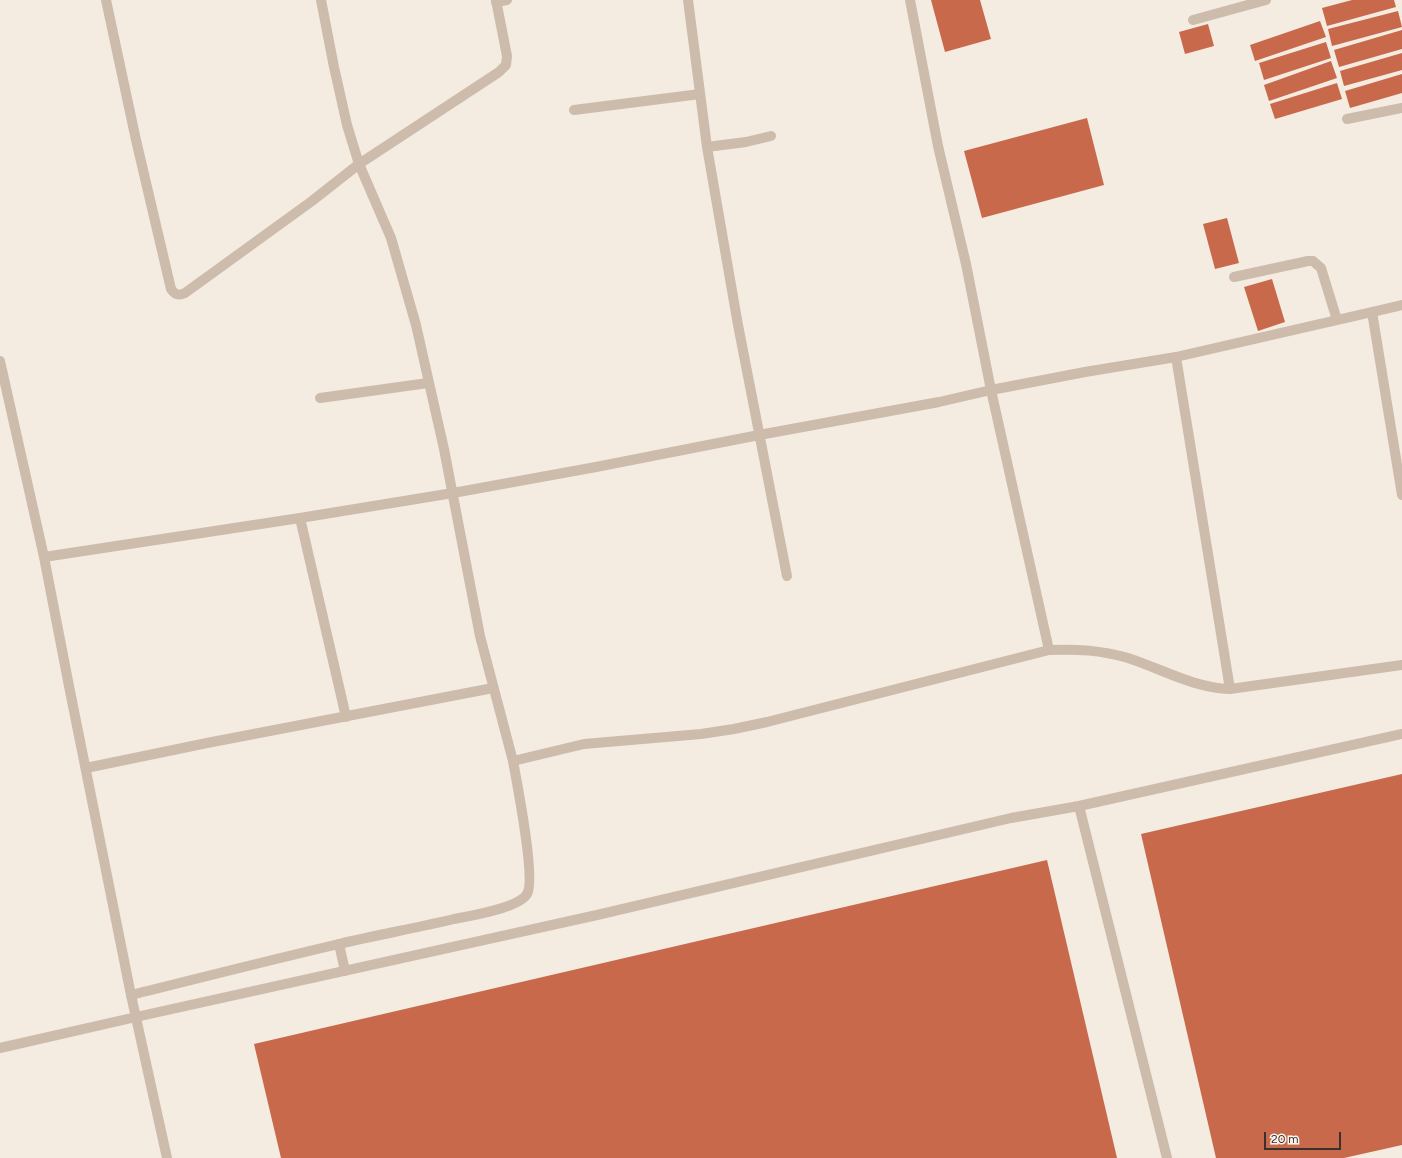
<!DOCTYPE html>
<style>
body{margin:0}
#map{position:relative;width:1402px;height:1158px;overflow:hidden;background:#f4ebe1;font-family:Figtree,sans-serif}
canvas{display:block}
.scale{position:absolute;left:1264px;top:1132px;width:77px;height:18px;box-sizing:border-box;border:2px solid #3b302b;border-top:0;padding-left:5px;font-size:12px;line-height:14px;white-space:nowrap;color:#3b302b;-webkit-text-stroke:3px #fbf5ee;paint-order:stroke}
</style>
<div id="map">
<canvas width="1402" height="1158"></canvas>
<div class="scale">20 m</div>
</div>
<script>
const context = document.querySelector('canvas').getContext('2d');
context.lineJoin = 'round';
function fillPath(path, color) { context.fillStyle = color; context.fill(path, 'evenodd'); }
function strokePath(path, color, width, dash) { context.strokeStyle = color; context.lineWidth = width; context.lineCap = dash ? 'butt' : 'round'; context.setLineDash(dash || []); context.stroke(path); }
fillPath(new Path2D(`
 M931 0H980L991 39 945 52Z
 M1352 0H1394L1396 7 1327 26 1322 8Z
 M1398 11 1402 27 1332 46 1328 29Z
 M1320 21 1326 37 1255 61 1250 45Z
 M1208 24 1214 46 1185 54 1179 32Z
 M1402 30V49L1339 67 1334 50Z
 M1326 42 1331 58 1264 80 1259 63Z
 M1402 53V70L1344 86 1340 71Z
 M1331 61 1337 78 1269 101 1264 85Z
 M1402 74V93L1350 108 1345 91Z
 M1337 83 1342 99 1275 119 1270 104Z
 M1087 118 1104 185 982 218 964 151Z
 M1227 218 1239 263 1215 269 1203 224Z
 M1272 279 1285 322 1258 331 1244 287Z
 M1402 774V1145L1344 1158H1216L1141 834Z
 M1047 860 1117 1158H281L254 1044Z`), '#c8694b');
strokePath(new Path2D(`
 M574 110 700 94
 M1347 119 1402 108
 M1079 806 1167 1158
 M339 944 345 971
 M131 995 167 1158
 M0 1048 136 1017 597 915 1011 818 1079 806 1402 734`), '#cdbbac', 10);
strokePath(new Path2D(`
 M106 0 136 140 171 289C175 295 179 296 185 293L312 201 359 164 499 72 506 65 507 56 496 0
 M321 0 334 67 347 125 359 164 391 238 416 325 444 449 480 636 513 761
 M688 0 707 147 738 325 787 576
 M910 0 938 146 966 264 991 390 1049 650
 M496 2 507 0
 M1193 20 1266 0
 M707 147 746 142 771 136
 M1234 277 1308 261H1313L1321 268 1337 320
 M1372 312 1402 495
 M1176 357 1230 689
 M0 361 44 557 69 686 131 995C200 978 270 960 339 944 377 935 416 928 454 919 470 916 519 908 527 894 536 880 517 783 513 761L584 744 701 734 734 729 767 722 1049 650C1078 649 1100 650 1128 658 1162 669 1194 688 1230 689L1402 665
 M320 398 428 383
 M300 518 346 717
 M44 557 300 518 453 493 596 467 759 435 939 402 991 390 1085 372 1176 357 1402 305
 M86 768 207 743 493 688`), '#cdbbac', 10);
</script>
